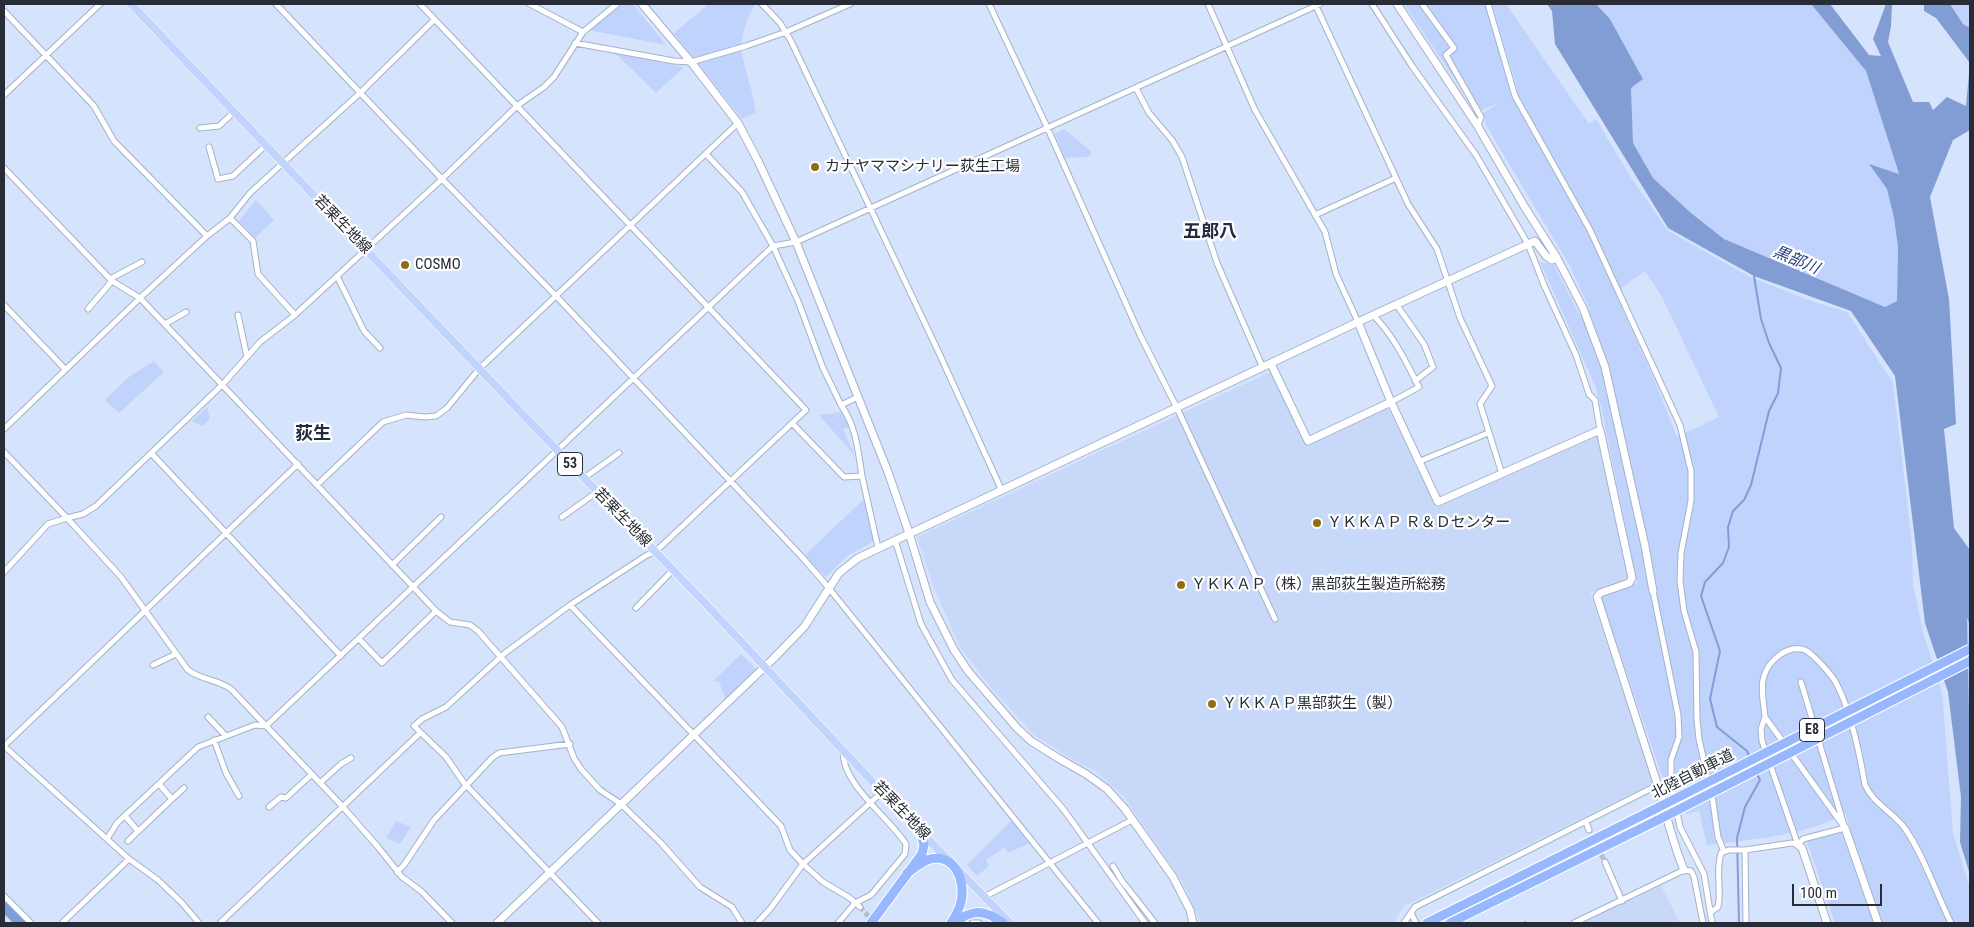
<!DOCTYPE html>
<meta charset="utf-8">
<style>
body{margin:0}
#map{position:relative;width:1974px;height:927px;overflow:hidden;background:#d6e3fd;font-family:"Roboto Condensed",sans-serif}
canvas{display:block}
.frame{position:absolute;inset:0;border:5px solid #272c36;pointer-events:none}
.scale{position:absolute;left:1792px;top:884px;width:90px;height:22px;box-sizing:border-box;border:2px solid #272c36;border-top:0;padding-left:6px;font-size:15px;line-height:18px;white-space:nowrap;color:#272c36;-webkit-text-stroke:4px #fff;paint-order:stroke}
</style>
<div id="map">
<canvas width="1974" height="927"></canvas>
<div class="frame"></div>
<div class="scale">100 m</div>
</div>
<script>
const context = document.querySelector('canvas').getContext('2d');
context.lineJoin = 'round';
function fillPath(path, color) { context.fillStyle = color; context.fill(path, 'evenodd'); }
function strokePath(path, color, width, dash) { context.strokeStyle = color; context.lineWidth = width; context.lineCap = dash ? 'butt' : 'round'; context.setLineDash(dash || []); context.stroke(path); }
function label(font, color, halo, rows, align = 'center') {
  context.font = font + ' "Roboto Condensed","Noto Sans JP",sans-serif'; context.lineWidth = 4.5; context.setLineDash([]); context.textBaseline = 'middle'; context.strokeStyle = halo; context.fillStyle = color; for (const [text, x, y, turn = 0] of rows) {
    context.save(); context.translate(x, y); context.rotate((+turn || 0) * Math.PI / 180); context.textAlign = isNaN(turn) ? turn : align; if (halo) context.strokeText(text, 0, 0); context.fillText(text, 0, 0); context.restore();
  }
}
fillPath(new Path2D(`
 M1270 372 1307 446 1388 408 1436 508 1598 436 1628 576 1623 582 1590 593 1653 783 1404 906 1393 923H1201L1183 883 1123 796 1097 772 1070 758 1034 735 992 689 960 647 934 588 917 537Z
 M1661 886 1680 923H1581Z`), '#c8d8f8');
fillPath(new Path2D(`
 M623 4H633L666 45 589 30Z
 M709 4H755C728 53 750 65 756 113L742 119 674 33Z
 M1404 4H1486L1512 94 1518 91 1492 4H1506L1589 124 1596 119 1630 176 1668 231 1750 277 1814 302 1847 312 1893 383 1912 544 1913 585 1923 632 1942 692 1953 833 1970 889V923H1835L1807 842 1850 829 1846 814C1802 836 1755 839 1707 845L1699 811 1686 814 1674 779 1662 777 1601 597 1637 583 1602 411 1596 388 1540 262 1554 265 1579 314 1590 310 1570 266 1486 125 1483 113 1500 102 1477 112ZM1645 271 1661 295 1719 417 1677 437 1654 379 1615 293Z
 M1596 4H1811L1866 71 1899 175 1870 165 1887 189 1894 218 1898 247 1897 301 1885 307 1724 239 1691 213 1653 178 1633 143 1631 88 1643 79 1610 19Z
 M1950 4H1970V28L1963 24Z
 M615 53 684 67 656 93Z
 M1064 129 1092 152 1088 157 1065 158 1055 134Z
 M256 200 274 220 255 238 239 221Z
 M154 361 164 372 119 413 105 400 129 377Z
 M207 407 210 419 202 426 192 421Z
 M841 412 850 427 843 429 855 456 819 415Z
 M864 499 874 541 847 556 826 577 804 556Z
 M1967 615 1970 626V757V755Z
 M741 654 757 670 726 700 719 682 713 681Z
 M1012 820 1030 843 1008 853 1005 847 986 860 989 866 977 876 967 865Z
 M396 821 411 827 400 844 386 838Z`), '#bfd3fd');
fillPath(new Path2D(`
 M1547 4H1596L1610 19 1643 79 1631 88 1633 143 1653 178 1691 213 1724 239 1885 307 1897 301 1898 247 1894 218 1887 189 1869 164 1899 174 1866 71 1811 4H1830L1869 55 1881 56 1873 39 1886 4H1892L1891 26 1888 42 1913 102H1929L1933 110 1947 97 1966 106 1970 63 1936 18 1924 11V4H1950L1963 24 1970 28V130L1953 140 1930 197 1949 299 1956 424 1944 429 1954 528 1970 550V626L1967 617 1970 757V875L1960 842 1961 797 1948 692 1925 623 1895 376 1851 311 1754 276 1668 228 1555 44 1552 11Z`), '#829cd4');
strokePath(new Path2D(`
 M1750 758 1747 751 1717 727 1710 699 1720 651 1701 596 1705 582 1723 563 1729 547 1728 527 1733 511 1744 500 1751 485 1769 411 1778 393 1781 368 1769 343 1761 319 1754 276
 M1525 922 1526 923
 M1739 923 1737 838 1745 807 1760 780 1757 774`), '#829cd4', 2);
strokePath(new Path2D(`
 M4 906 21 923`), '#829cd4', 11);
strokePath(new Path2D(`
 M1598 848 1605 862
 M860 907 873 921`), '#b3bed5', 5, [5, 2.5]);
const street = new Path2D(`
 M276 4 442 179 518 105 544 87 554 77 583 32 617 4
 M420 4 806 410 655 552 647 555 570 605 505 653 446 707 422 719 414 726 446 757 464 783 598 923
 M530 4 583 32
 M762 4 780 23 791 41 939 353 1002 491
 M989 4 1047 127 1140 335 1177 408 1275 619
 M1208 4 1255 110 1325 232 1336 274 1358 322
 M1372 4 1412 66 1476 155 1528 244 1544 285 1576 355 1589 394 1595 400 1600 430
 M1422 4 1454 48 1446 55 1481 117 1478 126
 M1488 4 1515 96 1590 230 1680 425 1691 471V501L1681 553 1680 581 1684 611 1696 652 1697 720 1699 739 1713 802 1718 837 1724 852
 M4 11 94 106 114 141 207 236
 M575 43 674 61 691 62 746 46 786 32 850 4
 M1136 88 1149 113 1172 140 1182 157 1217 263 1263 368
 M4 95 100 4
 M200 128 219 126 234 112
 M209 147 218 179 233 176 266 145
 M706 154 742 192 773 246 798 301 823 368 841 405 858 397
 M4 168 112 281 140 298 207 236 230 218 250 193 360 93 434 20
 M1396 178 1408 204 1437 249 1460 318 1492 386 1480 404 1502 474
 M1315 215 1396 178 1316 6
 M230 218 253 241 258 274 295 315
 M337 276 364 331 380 348
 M110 279 142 262
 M1396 304 1424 344 1433 367 1415 381
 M4 305 65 369
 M88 309 112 281
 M238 315 247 357
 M1373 315C1394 336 1406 362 1419 387L1391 402
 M165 324 186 312
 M792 423 844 477 862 476C858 450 856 426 841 405
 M4 429 140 298 436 611 450 622 470 625 478 631 562 727 574 758 581 769 600 790 621 804 661 843 700 887 732 907 742 923
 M4 452 67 518 83 514 96 506 223 384 260 342 295 315 442 179 557 297 802 557 828 587 1098 923
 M152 454 341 656
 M1418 462 1488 433
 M862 476 878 548
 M584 478 619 453
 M317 485 383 422 406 415 425 417 436 416 447 408 479 369 738 123
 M562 517 597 492
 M895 540 921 624 952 680 1064 810 1145 923
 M392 565 441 517
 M4 572 48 524 67 518 121 577 188 670C201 680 217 679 231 689L343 807 378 847 402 877 421 891 452 923
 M1653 591 1678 715 1679 737 1671 760V782L1680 827 1704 874 1712 923
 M570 605 781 826 790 850 803 864 823 882 850 898 860 907
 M636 608 673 570
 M359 639 382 663 436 611
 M153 665 176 654
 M1801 682 1844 825
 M208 717 225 735
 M1765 717C1764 704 1760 688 1764 676 1769 660 1788 644 1805 650 1812 653 1833 676 1836 683 1850 708 1860 756 1865 785 1875 806 1894 812 1906 830 1925 858 1936 893 1951 923
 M266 726 773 246 796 242 1320 4
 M214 740 226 773 239 796
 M4 746 298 464
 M4 746 129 859 158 880 182 903 199 923
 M320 783 341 764 351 758
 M172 799 184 788
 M269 807 281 797 286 798 312 774
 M125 816 138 831
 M1586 822 1589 830
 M107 839 117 823 198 747 255 725 266 726
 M128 841 172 799 159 784
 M1798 845 1762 741 1761 729 1765 717 1845 828
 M1745 850 1746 923
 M1605 862 1622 901
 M1113 866 1122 881 1155 923
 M397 872 404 865 434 820 492 758 499 753 570 744
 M4 896 31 923
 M984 897 1132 820
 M1711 912 1718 907C1722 888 1715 874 1721 853L1729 850H1745L1792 843 1798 845 1803 839 1845 828
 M1411 913 1416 923
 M62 923 129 859
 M220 923 420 733
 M757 923 770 909 803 864 882 792
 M838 923 855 903 871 895 881 883 905 854 906 844C889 817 842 785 843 751
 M972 923H979
 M1404 923 1415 907 1658 785 1671 782
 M1574 923 1684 870 1691 871 1694 877 1703 923`);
const secondary = new Path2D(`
 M642 4 691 62 738 123 758 161 796 242 888 472 909 533 930 602 954 650 968 671 1017 728 1031 741 1058 758 1086 774 1107 789 1125 809 1173 877 1190 910 1193 923
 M1397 4 1477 125 1524 206 1557 258 1583 308 1605 367 1645 546 1653 591
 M1358 322 1391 402 1438 502 1600 430 1632 578 1629 583 1600 593 1597 597C1617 659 1637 721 1657 783 1666 812 1672 842 1684 870
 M1271 364 1308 441 1391 402
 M1845 828 1878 923
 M1798 845 1802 848 1827 923
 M497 923 774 658 804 627 839 573 858 558 1358 322 1535 241 1546 256 1552 260 1557 258`);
const primary = new Path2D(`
 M131 4 557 450 704 602 882 792 1010 923`);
const highway = new Path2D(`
 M907 873C914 869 920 863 927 860 954 851 966 880 961 902 959 910 955 917 951 923
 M871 923 922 854 924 845 920 831
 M955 923C973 908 985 910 1003 923
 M1427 923 1653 810
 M1450 923 1658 820`);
strokePath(street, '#a5b1ca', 7);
strokePath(secondary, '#a5b1ca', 9);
strokePath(primary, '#fff', 9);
strokePath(highway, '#fff', 11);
strokePath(street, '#fff', 5);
strokePath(secondary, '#fff', 7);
strokePath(primary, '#c1d4fe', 8);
strokePath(highway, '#97b7fe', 9);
const highwayBridge = new Path2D(`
 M1653 810 1970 649
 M1658 820 1970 661`);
strokePath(highwayBridge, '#fff', 11, []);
strokePath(highwayBridge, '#97b7fe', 9);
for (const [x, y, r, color] of [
 [815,167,5,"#906d12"],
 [405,265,5,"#906d12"],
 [1317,523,5,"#906d12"],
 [1181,585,5,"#906d12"],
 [1212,704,5,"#906d12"]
]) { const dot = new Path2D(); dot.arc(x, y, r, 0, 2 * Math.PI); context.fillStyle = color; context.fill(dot); strokePath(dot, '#fff', 2); }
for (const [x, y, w] of [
 [570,464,25],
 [1812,730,25]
]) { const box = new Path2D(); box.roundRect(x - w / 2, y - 11.5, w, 23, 4); context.fillStyle = '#fff'; context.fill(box); strokePath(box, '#272c36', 1); }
label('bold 14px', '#272c36', null, [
 ["53",570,464],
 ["E8",1812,730]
]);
label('15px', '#272c36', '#fff', [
 ["カナヤママシナリー荻生工場",825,167],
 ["COSMO",415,265],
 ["ＹＫＫＡＰ Ｒ＆Ｄセンター",1327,523],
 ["ＹＫＫＡＰ（株）黒部荻生製造所総務",1191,585],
 ["ＹＫＫＡＰ黒部荻生（製）",1222,704]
], 'left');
label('15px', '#272c36', '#fff', [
 ["若栗生地線",342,225,46],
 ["若栗生地線",622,518,46],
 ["北陸自動車道",1693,775,-27],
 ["若栗生地線",901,811,46]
]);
label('italic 16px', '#253f82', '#fff', [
 ["黒部川",1796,261,23]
]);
label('bold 18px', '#222b3f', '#fff', [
 ["五郎八",1210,232],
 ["荻生",313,434]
]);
</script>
